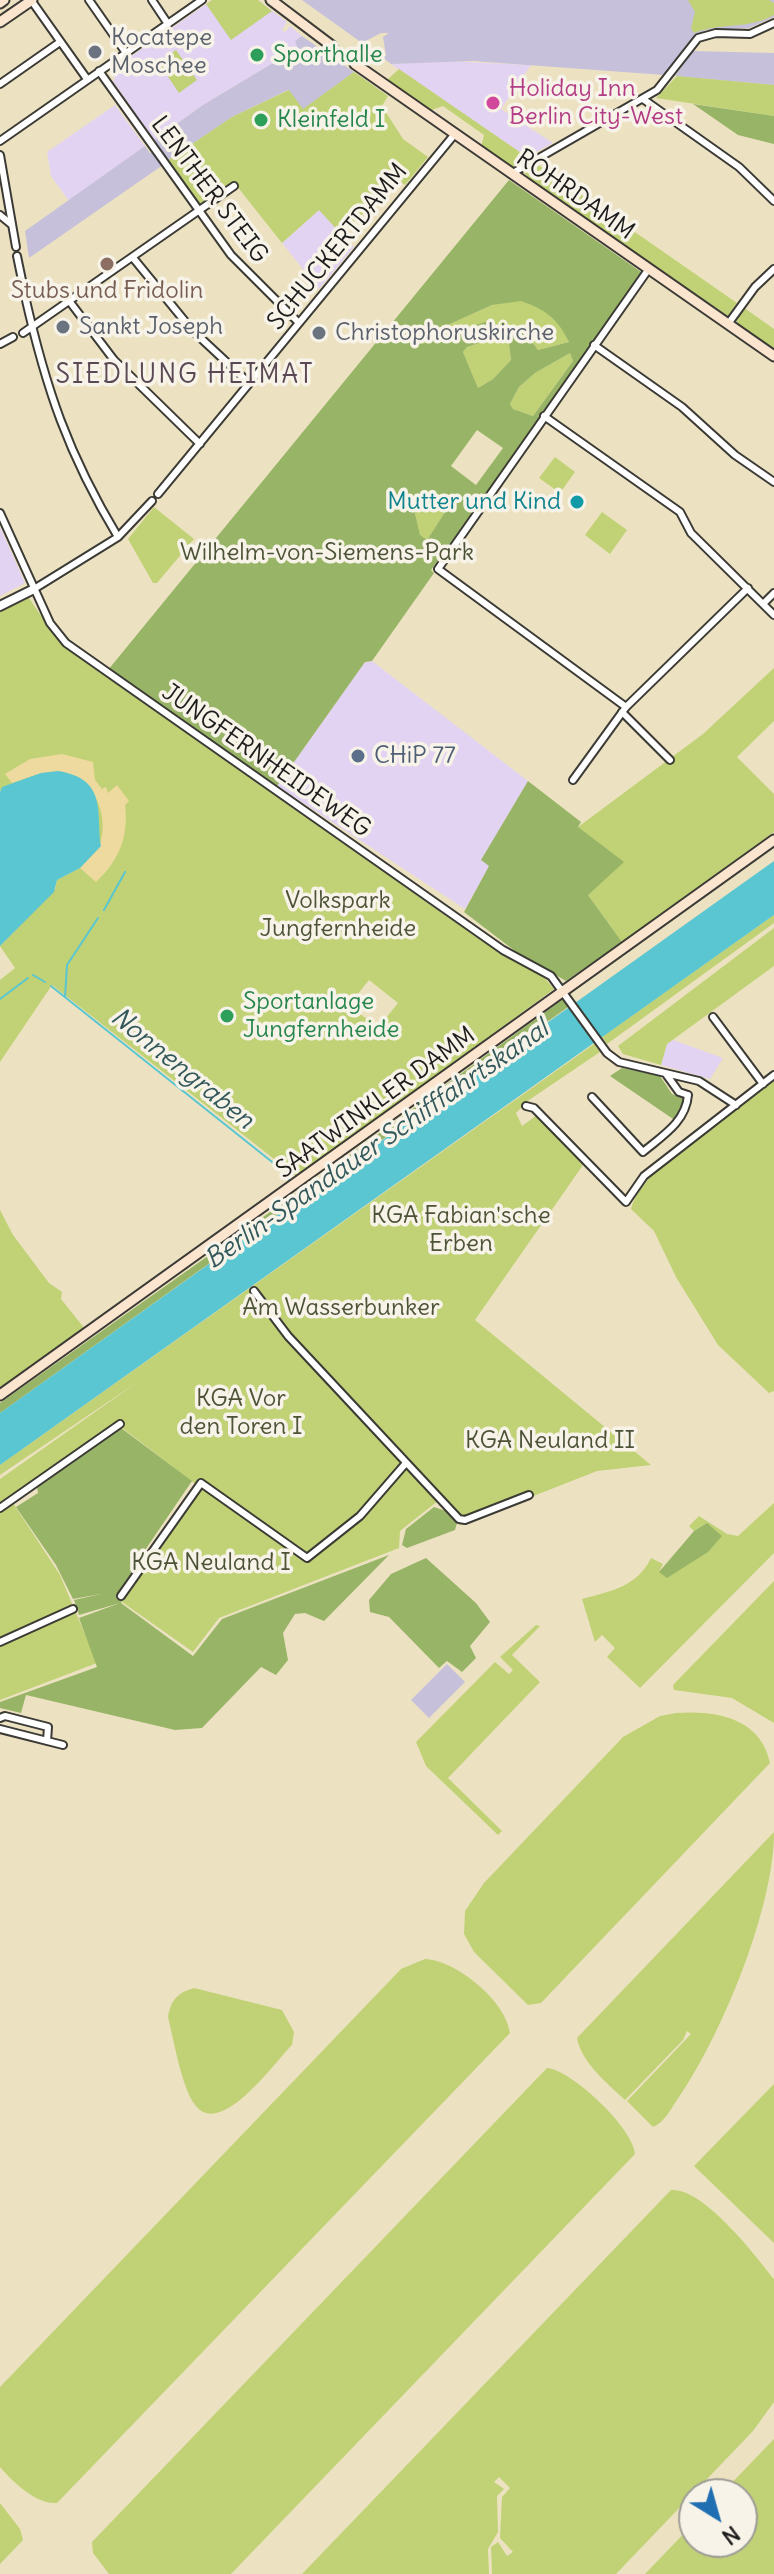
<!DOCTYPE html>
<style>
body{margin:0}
#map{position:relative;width:774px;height:2574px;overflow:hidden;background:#ece2c2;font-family:Delius,sans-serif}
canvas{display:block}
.north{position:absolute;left:678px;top:2478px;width:80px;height:80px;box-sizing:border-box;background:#f7f3e8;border:2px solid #9f9d96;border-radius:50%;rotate:143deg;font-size:22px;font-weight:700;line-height:32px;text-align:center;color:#1c1c1c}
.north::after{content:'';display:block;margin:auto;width:28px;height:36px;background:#1f6fb2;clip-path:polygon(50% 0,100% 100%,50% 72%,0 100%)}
</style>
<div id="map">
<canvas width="774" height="2574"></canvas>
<div class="north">N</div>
</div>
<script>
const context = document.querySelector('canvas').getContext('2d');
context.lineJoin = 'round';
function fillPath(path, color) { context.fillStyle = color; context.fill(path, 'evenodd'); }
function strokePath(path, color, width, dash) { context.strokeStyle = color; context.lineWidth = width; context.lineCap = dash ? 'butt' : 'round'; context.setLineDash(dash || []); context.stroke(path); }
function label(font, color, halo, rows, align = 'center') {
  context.font = font + ' Delius,sans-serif'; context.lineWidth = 7; context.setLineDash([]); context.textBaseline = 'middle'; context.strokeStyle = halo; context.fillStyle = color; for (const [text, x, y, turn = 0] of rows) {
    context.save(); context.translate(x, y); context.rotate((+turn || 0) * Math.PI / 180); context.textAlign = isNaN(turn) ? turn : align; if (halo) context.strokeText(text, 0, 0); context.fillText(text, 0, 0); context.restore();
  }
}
fillPath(new Path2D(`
 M212 0H258L287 22 282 30 285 32 290 26 302 36 296 41 298 48 203 105 154 140 113 81 115 79 110 71Z
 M449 61 531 65 501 109 553 143 527 157 391 64Z
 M115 105 145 146 69 201 51 176 47 152Z
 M320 209 354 247 319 289 282 243Z
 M0 527 25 583 0 596Z
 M372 661 528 781 481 860 490 865 465 909 277 786 365 662Z
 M673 1040 723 1058 710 1079 661 1065 667 1044Z`), '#e3d3f2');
fillPath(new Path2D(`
 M302 0H774V17L749 28 706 30 695 35 664 75 473 61 391 64 382 57 386 56 383 37 389 33H381L362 43Z
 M302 36 354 72 303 110 288 90 232 117 29 258 25 231 145 146 150 153 159 148 154 140 203 105 298 48 295 41Z
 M693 51 774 53V85L675 76Z
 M447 1664 465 1682 429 1718 411 1700Z`), '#c6c0da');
fillPath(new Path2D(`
 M212 0H258L272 11 231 40 206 4Z
 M688 0H769L774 3V15C748 30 721 22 694 33L691 28 695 12Z
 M176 50 197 80 179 93 158 62Z
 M399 69 527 157 511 168 481 147 484 135 443 106 429 111 386 81Z
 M354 72 388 96 382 106 403 139 428 157 405 185 399 181 341 234 319 210 282 243 236 185 199 213 164 163 232 117 289 90 303 109Z
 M677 76 774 85V116L656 98Z
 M537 164 737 303 728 316 545 192 523 172Z
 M521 300C546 310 558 318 569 342L538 350 526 333 444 335 422 344 419 338 492 305Z
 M743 307 774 329V350L736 324Z
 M501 336 509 344 511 360 493 379 478 388 463 352 467 347Z
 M570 353 573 361 533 416 513 409 510 404 519 387 535 373Z
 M555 457 575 472 560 493 539 478Z
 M428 500 445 512 427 540 420 536 414 509Z
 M154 507 194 539 157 583H153L128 539Z
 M602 512 627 530 610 554 585 535Z
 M29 598 54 635 78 657 486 944 541 974 554 989 297 1177 52 985 0 1062V980L15 968 0 946 55 889 57 880 80 868 3 787 0 792V612ZM369 980 398 1003 378 1028 349 1005Z
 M774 668V721L737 757 774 794V832L622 942 588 895 578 827 703 734Z
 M774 915V923L607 1044 602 1037Z
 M774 928V966L667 1044 661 1065 623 1054 618 1046Z
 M594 1044 600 1052 529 1100 516 1113 522 1126 537 1115 583 1165 475 1320 651 1465 597 1471 460 1525 439 1500 400 1531 399 1548 219 1618 193 1652 122 1602 198 1486 121 1427 13 1503 60 1575 97 1663 0 1700V1479L139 1381 0 1475V1465Z
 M774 1080V1391L769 1393 718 1345 676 1277 654 1231 631 1209C642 1166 736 1107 774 1080Z
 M0 1210 13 1235 49 1283 62 1292 61 1299 85 1329 0 1388Z
 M774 1503V1553L640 1688 607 1657 615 1648 602 1635 595 1642 582 1599C611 1591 637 1587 651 1558L663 1564 659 1572 707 1523 694 1531 689 1526 699 1516 727 1534 738 1536Z
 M774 1581V1723L732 1698 674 1690 673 1685Z
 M536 1625 540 1626 512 1655 540 1682 448 1778 502 1831 498 1835 426 1766 416 1742 495 1662 509 1674 513 1670 500 1657Z
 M676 1713C716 1710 761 1718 770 1763L541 2003 528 2005 474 1952 464 1934 465 1911 484 1883 623 1737 660 1716Z
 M774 1832C774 1909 721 2037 677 2100 670 2110 664 2123 653 2127L627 2101 691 2034 687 2031 683 2040 625 2100C608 2084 581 2062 577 2038Z
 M425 1959C456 1960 506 2001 510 2033L57 2503C37 2505 13 2482 0 2467V2387L401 1969Z
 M194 1988 282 2010 294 2032 292 2045C273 2064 218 2143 193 2102 181 2083 174 2041 168 2017 171 2000 177 1993 194 1988Z
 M547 2068C572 2070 634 2129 635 2154L231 2574H109L93 2553 92 2542Z
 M774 2084V2243L694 2166Z
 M671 2190C703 2187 755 2255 774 2279V2402L753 2431 616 2574H492L491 2547 498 2542 507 2556 513 2552 500 2538 502 2497 510 2488 499 2477 494 2482 504 2489 497 2496 498 2532 488 2549 489 2574H302Z
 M774 2439V2574H645L694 2523V2542H742V2494H721Z
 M0 2503 20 2529 23 2540 0 2564Z`), '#c0d275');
fillPath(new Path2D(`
 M693 104 774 116V144L738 135Z
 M509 180 644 274 431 570 434 573 372 661 365 662 277 786 108 670ZM521 301C546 310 557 318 569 342L538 350 526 333 485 322 422 344 419 338 492 305ZM501 336 509 344 511 360 493 379 478 388 463 352 467 347ZM570 353 573 361 533 416 513 409 510 404 519 387 535 373ZM477 430 503 448 476 485 451 466ZM428 500 445 512 427 540 420 535 414 509Z
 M528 781 581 822 578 827 624 862 588 895 622 942 566 981 515 951 464 912 489 866 481 860Z
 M563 999 568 1007 0 1413V1403L321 1176Z
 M622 1068 660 1076 672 1094 684 1099 676 1121 610 1076Z
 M121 1428 192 1481 141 1556 145 1560 121 1603 193 1656 222 1619 389 1555 324 1621 305 1613 295 1614 283 1633 288 1660 276 1675 261 1667 202 1728 175 1730 26 1695 21 1713 0 1708V1702L97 1667 79 1618 120 1603 79 1615 74 1600 101 1594 73 1599 56 1565 16 1507 38 1493 37 1487Z
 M434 1507 446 1511 457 1523 455 1530 407 1548 402 1545 406 1529Z
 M707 1523 722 1536 708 1552 667 1578 659 1572 694 1531Z
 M426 1558 476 1603 490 1622 470 1646 476 1658 462 1672 447 1661 439 1668 389 1617 370 1612 369 1600 391 1574Z`), '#98b466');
fillPath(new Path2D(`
 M62 754 93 762 95 780 102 789 106 787 108 793 117 785 129 801 125 805C129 836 119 861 96 882L80 868C86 861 97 852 100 844 110 814 92 775 60 772 44 770 28 778 12 783L5 774 30 759Z`), '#eeda9e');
fillPath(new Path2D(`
 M58 771C108 779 96 813 101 846L80 868 57 880 54 892 0 946V792L2 787 41 773Z
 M774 861V915L0 1465V1413Z`), '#5ac6d1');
strokePath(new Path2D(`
 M104 910 125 872
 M33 975 45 982
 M51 986 286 1173 289 1179
 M65 997 67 965 98 918
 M0 999 28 978`), '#5ac6d1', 2);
strokePath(new Path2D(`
 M332 46 355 64`), '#c2baa1', 9, [9, 4.5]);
const minor = new Path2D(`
 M31 0 87 79
 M89 0 126 53
 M152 0 168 24
 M99 71 231 255 299 323
 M0 84 60 42
 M643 99 739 167 774 201
 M0 141 202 0
 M0 155 16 247
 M511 174 657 90 698 38 716 33 750 34 774 23
 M0 215 12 225
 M17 256 23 285
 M134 259 192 330 249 383
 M25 296C46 389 68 454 118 537
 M70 302 114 360 200 444
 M728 324 755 287 774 269
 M23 333 234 186
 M0 344 13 337
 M594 345 682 407 735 455 774 482
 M544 416 680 512 691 533 774 615
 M158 494 454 135
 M0 513 50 623 66 643 503 950 551 976 607 1053 619 1062 699 1081 736 1105
 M34 589 118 537 152 501
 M763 604 774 593
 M626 707 438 569 648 270
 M622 712 670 760
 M573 780 626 707 748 588
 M713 1017 763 1084
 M666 1074 679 1092 688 1095
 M592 1097 643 1152C662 1136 686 1122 688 1095
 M526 1106 534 1108 626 1202 644 1176 774 1075
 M254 1291 288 1336 459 1519 465 1520 529 1495
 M0 1508 120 1424
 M121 1596 201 1483 307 1558 360 1516 406 1463
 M0 1642 73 1609
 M0 1718 5 1716 48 1727 47 1741
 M0 1729 63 1745`);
const tertiary = new Path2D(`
 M0 606 34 589`);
const secondary = new Path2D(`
 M271 0 332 46
 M0 3 4 0
 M0 22 32 0
 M355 64 774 356
 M0 1395 774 840`);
strokePath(minor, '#3b3a35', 10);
strokePath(tertiary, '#3b3a35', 12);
strokePath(secondary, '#3b3a35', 13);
strokePath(minor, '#fff', 6);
strokePath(tertiary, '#fff', 8);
strokePath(secondary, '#fce5cf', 9);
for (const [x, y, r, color] of [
 [95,52,8,"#6b7280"],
 [257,55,8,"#2e9e5b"],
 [493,103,8,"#d1479c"],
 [261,120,8,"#2e9e5b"],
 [107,264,8,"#8d6e63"],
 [63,327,8,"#6b7280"],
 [319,333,8,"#6b7280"],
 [577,502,8,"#0f9aa8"],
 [358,756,8,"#5c6f8a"],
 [227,1016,8,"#2e9e5b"]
]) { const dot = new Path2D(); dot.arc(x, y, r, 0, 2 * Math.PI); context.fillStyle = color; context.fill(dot); strokePath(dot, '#f7f3e8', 3); }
label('24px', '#5b616d', '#f7f3e8', [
 ["Kocatepe",111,38],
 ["Moschee",111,66],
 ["Sankt Joseph",79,327],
 ["Christophoruskirche",335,333]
], 'left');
label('24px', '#27864d', '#f7f3e8', [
 ["Sporthalle",273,55],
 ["Kleinfeld I",277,120],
 ["Sportanlage",243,1002],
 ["Jungfernheide",243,1030]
], 'left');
label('24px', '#b23c85', '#f7f3e8', [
 ["Holiday Inn",509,89],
 ["Berlin City-West",509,117]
], 'left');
label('24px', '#1c1c1c', '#f7f3e8', [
 ["LENTHER STEIG",209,190,53],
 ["ROHRDAMM",575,195,35],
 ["SCHUCKERTDAMM",338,247,-51],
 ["JUNGFERNHEIDEWEG",266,761,35],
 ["SAATWINKLER DAMM",376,1103,-36]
]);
label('24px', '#785e54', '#f7f3e8', [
 ["Stubs und Fridolin",107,291]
]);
label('24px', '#0d838f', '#f7f3e8', [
 ["Mutter und Kind",561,502]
], 'right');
label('24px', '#4d5337', '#f7f3e8', [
 ["Wilhelm-von-Siemens-Park",327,553],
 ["Volkspark",338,901],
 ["Jungfernheide",338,929],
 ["KGA Fabian'sche",461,1216],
 ["Erben",461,1244],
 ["Am Wasserbunker",341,1308],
 ["KGA Vor",241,1399],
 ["den Toren I",241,1427],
 ["KGA Neuland II",550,1441],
 ["KGA Neuland I",211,1563]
]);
label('24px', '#4e5e75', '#f7f3e8', [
 ["CHiP 77",374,756]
], 'left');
context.letterSpacing = '2px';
label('26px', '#5a4955', '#f7f3e8', [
 ["SIEDLUNG HEIMAT",185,376]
]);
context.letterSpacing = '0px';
label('italic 26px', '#32585b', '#f7f3e8', [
 ["Nonnengraben",182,1069,39],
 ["Berlin-Spandauer Schifffahrtskanal",377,1145,-35]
]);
</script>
